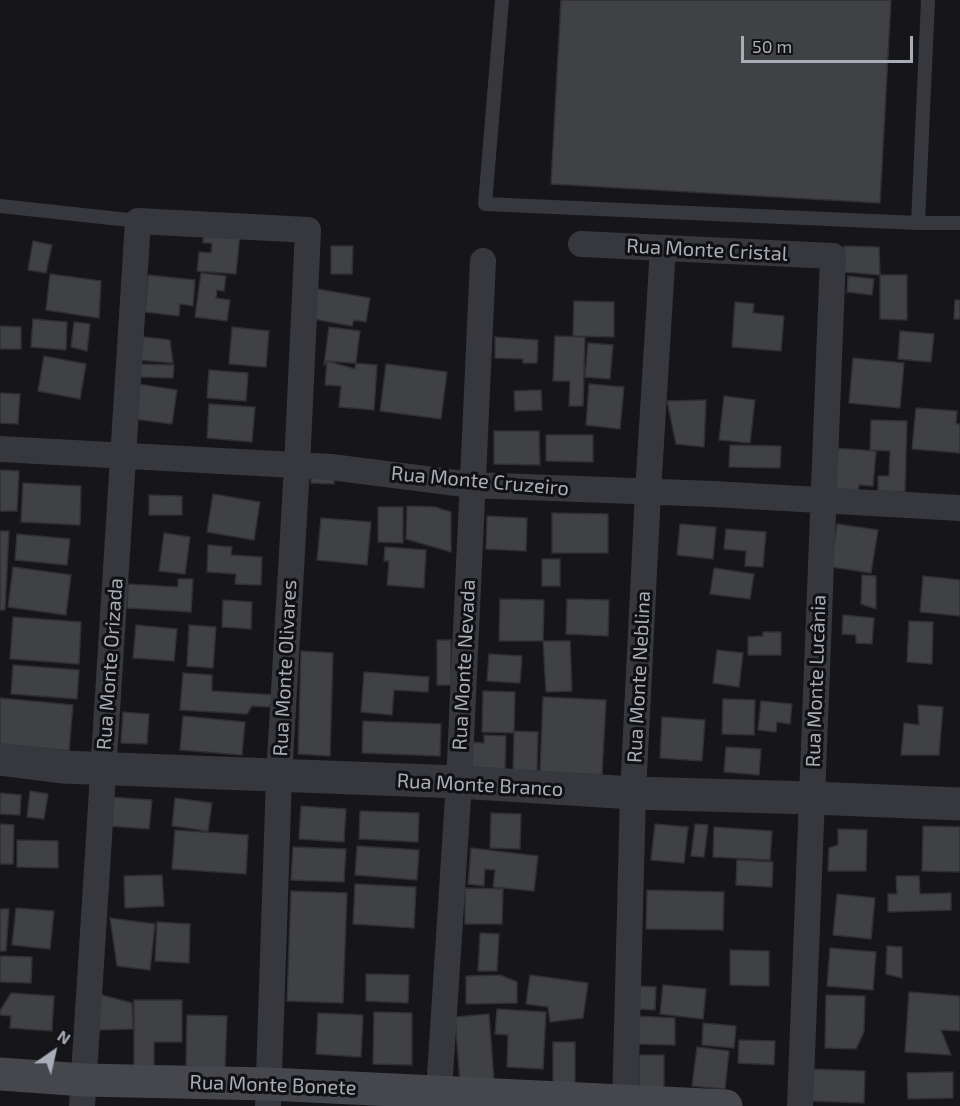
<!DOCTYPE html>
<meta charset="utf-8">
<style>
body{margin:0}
#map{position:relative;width:960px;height:1106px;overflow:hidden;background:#161618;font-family:"Exo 2",sans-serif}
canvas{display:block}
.north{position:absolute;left:24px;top:1022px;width:60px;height:60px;-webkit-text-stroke:4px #111113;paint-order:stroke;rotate:34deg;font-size:16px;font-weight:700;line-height:24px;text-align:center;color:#a8adb8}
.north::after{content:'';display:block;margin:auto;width:21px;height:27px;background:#a8adb8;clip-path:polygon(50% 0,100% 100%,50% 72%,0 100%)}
.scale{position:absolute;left:741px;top:36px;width:172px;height:27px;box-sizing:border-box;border:3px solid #a8adb8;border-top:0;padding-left:8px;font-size:18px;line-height:21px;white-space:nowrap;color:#a8adb8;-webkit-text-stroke:4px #111113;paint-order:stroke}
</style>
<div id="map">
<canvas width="960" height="1106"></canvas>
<div class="north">N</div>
<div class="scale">50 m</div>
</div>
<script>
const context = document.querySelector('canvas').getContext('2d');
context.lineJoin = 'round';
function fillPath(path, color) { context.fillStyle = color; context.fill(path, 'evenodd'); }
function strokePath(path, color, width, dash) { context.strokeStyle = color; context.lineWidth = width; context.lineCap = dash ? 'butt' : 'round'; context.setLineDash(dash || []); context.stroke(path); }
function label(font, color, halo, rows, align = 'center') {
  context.font = font + ' "Exo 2",sans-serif'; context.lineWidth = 6; context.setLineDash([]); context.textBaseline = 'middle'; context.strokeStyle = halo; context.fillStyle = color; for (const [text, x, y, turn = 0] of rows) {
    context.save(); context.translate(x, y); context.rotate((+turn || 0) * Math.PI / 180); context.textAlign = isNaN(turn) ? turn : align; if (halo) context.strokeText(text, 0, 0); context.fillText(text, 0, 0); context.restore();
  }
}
const building = new Path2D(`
 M561 0H891L880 203 551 184Z
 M204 231 240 234 236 274 197 271 199 252 211 253 212 243H203Z
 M33 241 52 245 46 273 28 270Z
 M331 246H353L352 274H331Z
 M844 246 879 247 880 275 844 272Z
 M201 273 226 276 224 291 217 290 216 298 230 300 227 321 195 317Z
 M50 274 101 281 99 318 46 310Z
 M148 275 195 280 193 306 180 304 179 316 145 312Z
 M880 275H907V320L880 319Z
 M848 276 874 279 872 295 847 292Z
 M317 289 370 298 366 322 354 320 352 326 313 319Z
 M955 300H960V319H954Z
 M574 301 614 302V337L573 336Z
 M735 302 754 304 753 313 784 316 781 351 732 347Z
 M33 319 67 322 66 350 31 347Z
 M74 322 90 324 87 351 71 347Z
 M0 326 21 327V349H0Z
 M232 327 269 331 266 367 229 364Z
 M329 327 360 331 355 369 327 361 324 365Z
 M900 331 934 334 931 362 898 359Z
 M137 336 170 340 173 363 137 360Z
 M555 336 585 337 583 406H569L570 381H553Z
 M495 337 538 340 537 363H523V359L495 358Z
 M588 343 613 345 610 379 585 377Z
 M44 356 86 364 80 399 38 391Z
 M853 358 904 363 900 408 849 403Z
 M327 361 377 365 374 410 339 407 341 386 325 385Z
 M138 364 174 365 173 378 138 377Z
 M386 364 447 372 441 419 380 411Z
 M209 370 248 373 246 401 207 398Z
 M138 384 177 390 172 424 134 419Z
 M589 384 624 387 620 429 586 425Z
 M541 390 542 410 515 411 514 391Z
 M0 393 20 394 18 424 0 423Z
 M724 396 755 400 750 443 719 440Z
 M706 400 704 447 676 444 667 401Z
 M209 404 255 407 252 442 207 438Z
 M916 408 957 411 956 424H960V453L912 449Z
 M871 420 907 421 905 492 878 491V476H889L890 451 870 450Z
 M494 431H539L540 465 494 464Z
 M546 435H593V462L546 461Z
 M730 445 781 446 780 468 729 467Z
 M834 448 876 451 873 486 859 485 858 492 836 490Z
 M0 470 19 471 17 511H0Z
 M311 474 334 475V484L311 483Z
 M23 483 81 486 80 525 21 522Z
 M213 494 260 502 254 540 207 532Z
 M149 495 182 496V515H149Z
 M407 506 435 507 451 512V552L406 539Z
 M378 507H403V543L378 542Z
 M552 513 608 514V553H552Z
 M487 516 527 518 526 551 486 549Z
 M321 518 371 522 367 565 317 560Z
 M680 524 716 527 713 559 677 555Z
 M837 524 878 530 871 573 831 567Z
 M726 529 766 532 763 567 745 566 746 551 724 549Z
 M0 531H9L5 610H0Z
 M164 533 190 537 185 574 159 571Z
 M17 534 70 539 67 565 15 560Z
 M208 545 232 547 231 555 262 557 261 585 235 584 236 574 207 572Z
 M385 547 426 550 424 588 387 585 389 561H384Z
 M542 559H560V586H542Z
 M13 567 71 575 66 615 8 607Z
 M714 568 754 574 750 599 710 594Z
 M862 575 876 576V609L861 604Z
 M923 576 960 580V616L920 612Z
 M178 579H193L191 612 127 608 128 584 178 587Z
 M500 599 544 600 543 641H499Z
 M567 599 609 600 608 636 566 634Z
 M223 600 252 602 251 629 222 627Z
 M843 615 874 618 872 644 856 643V635L842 634Z
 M13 617 81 622 79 664 10 659Z
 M909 621 933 622 932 664 907 662Z
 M136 625 177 629 174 661 133 658Z
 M189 625 216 627 213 668 187 666Z
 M763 632H781V655H748V637L763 636Z
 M437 640H451V685H437Z
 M543 641H570L572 691 546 692Z
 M717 650 743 653 739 687 713 683Z
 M301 651 333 653 330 756 298 754Z
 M489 654 522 656 520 683 487 681Z
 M13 665 79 670 77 699 11 694Z
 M364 672 429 677 428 692 394 690 392 715 361 712Z
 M183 673 212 675V691L275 695 269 707 252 706 247 714 180 710Z
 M483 691 515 692 514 733 482 732Z
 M543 697 606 700 602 775 540 772Z
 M0 698 73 705 69 751 0 744Z
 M723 699 755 700 754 735 722 734Z
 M761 701 792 704 790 724 777 722 776 732 758 730Z
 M918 705 943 707 939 755H901L904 723 919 725Z
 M123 712 149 714 147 744 121 743Z
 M183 716 245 722 242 755 180 750Z
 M662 717 705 720 702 761 660 758Z
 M363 721 441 724 440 756 362 753Z
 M514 731 538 732 537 771 513 770Z
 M484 735 506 736 505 769 467 767 468 742 484 743Z
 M726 747 761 749 759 775 724 772Z
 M30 791 48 794 44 819 27 817Z
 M0 793 21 795 20 815 0 814Z
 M110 797 152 800 149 829 108 826Z
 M175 798 212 803 208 831 172 826Z
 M301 806 346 809 344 842 299 839Z
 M360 811 419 813 418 842 359 839Z
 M491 813 521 814 520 849 490 848Z
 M0 824 14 825 13 864H0Z
 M655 824 688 827 684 863 651 860Z
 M695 824 708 825 704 857 691 856Z
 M923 826 960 827V872L922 871Z
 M714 827 772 831 770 860 713 857Z
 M838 829 867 830 866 871H828L829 848 838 845Z
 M175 830 248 835 246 874 172 869Z
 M17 840 58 841V868L17 867Z
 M357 846 419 850 417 880 355 875Z
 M293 847 346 849 344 882 291 880Z
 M471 848 538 856 534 891 493 887 495 870 485 869 484 886 468 884Z
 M737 860 773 862 772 887 736 885Z
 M162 875 164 906 125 908 124 876Z
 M896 876H919L920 894 951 893V910L888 912V894H897Z
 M355 884 416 887 414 928 353 924Z
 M465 888 503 889 502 924H465Z
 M647 890 724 892 723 930 646 929Z
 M291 891 347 893 343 1003 287 1001Z
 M837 894 875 898 871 939 833 935Z
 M16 908 54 911 50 949 12 945Z
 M0 909H9L6 951H0Z
 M110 918 155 924 150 970 117 966Z
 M157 922 190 924 189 963 155 961Z
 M480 933 499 934 497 971H478Z
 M887 946 902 947V978L886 974Z
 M830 948 876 952 873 990 827 986Z
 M730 950 769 951V986L730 985Z
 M0 956 32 957 31 983 0 982Z
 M366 974 409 975 408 1003 366 1001Z
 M500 975 517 982V1003L466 1004V976Z
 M530 975 588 983 583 1018 550 1022 548 1007 526 1004Z
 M663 985 706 989 703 1019 660 1014Z
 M636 986 656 987 655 1010 636 1009Z
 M909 992 960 996V1031L941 1030 951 1055 905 1052Z
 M11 993 54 996 52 1031 10 1028 11 1016 0 1015V1011Z
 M98 994 132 1003 133 1029 99 1030Z
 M826 995 865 996 864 1032 856 1049 825 1048Z
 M134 1000H182V1042H154V1067H134Z
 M497 1009 546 1012 543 1069 507 1067 508 1035 495 1034Z
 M374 1012 412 1013V1065L373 1064Z
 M318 1013 363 1015 361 1057 316 1054Z
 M489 1014 494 1080 460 1083 455 1017Z
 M187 1015 227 1016 225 1068 186 1066Z
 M635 1016 675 1018V1045L634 1044Z
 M703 1023 736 1026 734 1048 702 1045Z
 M739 1040 775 1041 774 1065 738 1063Z
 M553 1042H575V1090H553Z
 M697 1047 729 1051 725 1089 692 1086Z
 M639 1055H664V1088L639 1087Z
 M812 1069 865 1071 864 1103 811 1101Z
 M953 1072V1098L908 1099 907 1073Z`);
fillPath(building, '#404145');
strokePath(building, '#303034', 1.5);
strokePath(new Path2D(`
 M502 0 485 204 918 223 928 0
 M0 206 138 221
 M918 223H960`), '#37383d', 14);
strokePath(new Path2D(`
 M581 244 833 256 800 1106
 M0 449 331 467 472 485 713 494 960 508
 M82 1106 138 221 308 230 297 466 279 777 268 1106
 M438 1106 459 782 483 261
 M625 1106 633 793 648 492 663 248`), '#37383d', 26);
strokePath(new Path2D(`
 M0 759 62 767 459 782 633 793 812 798 960 804`), '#37383d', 33);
strokePath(new Path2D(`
 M0 1074 84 1080 269 1084 726 1106`), '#45474d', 33);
label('20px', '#a8adb8', '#111113', [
 ["Rua Monte Cristal",707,250,3],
 ["Rua Monte Cruzeiro",480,481,5],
 ["Rua Monte Orizada",110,664,-86],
 ["Rua Monte Nevada",464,665,-87],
 ["Rua Monte Olivares",285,668,-87],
 ["Rua Monte Neblina",639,677,-87],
 ["Rua Monte Lucânia",816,681,-88],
 ["Rua Monte Branco",480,785,3],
 ["Rua Monte Bonete",273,1085,2]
]);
</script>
